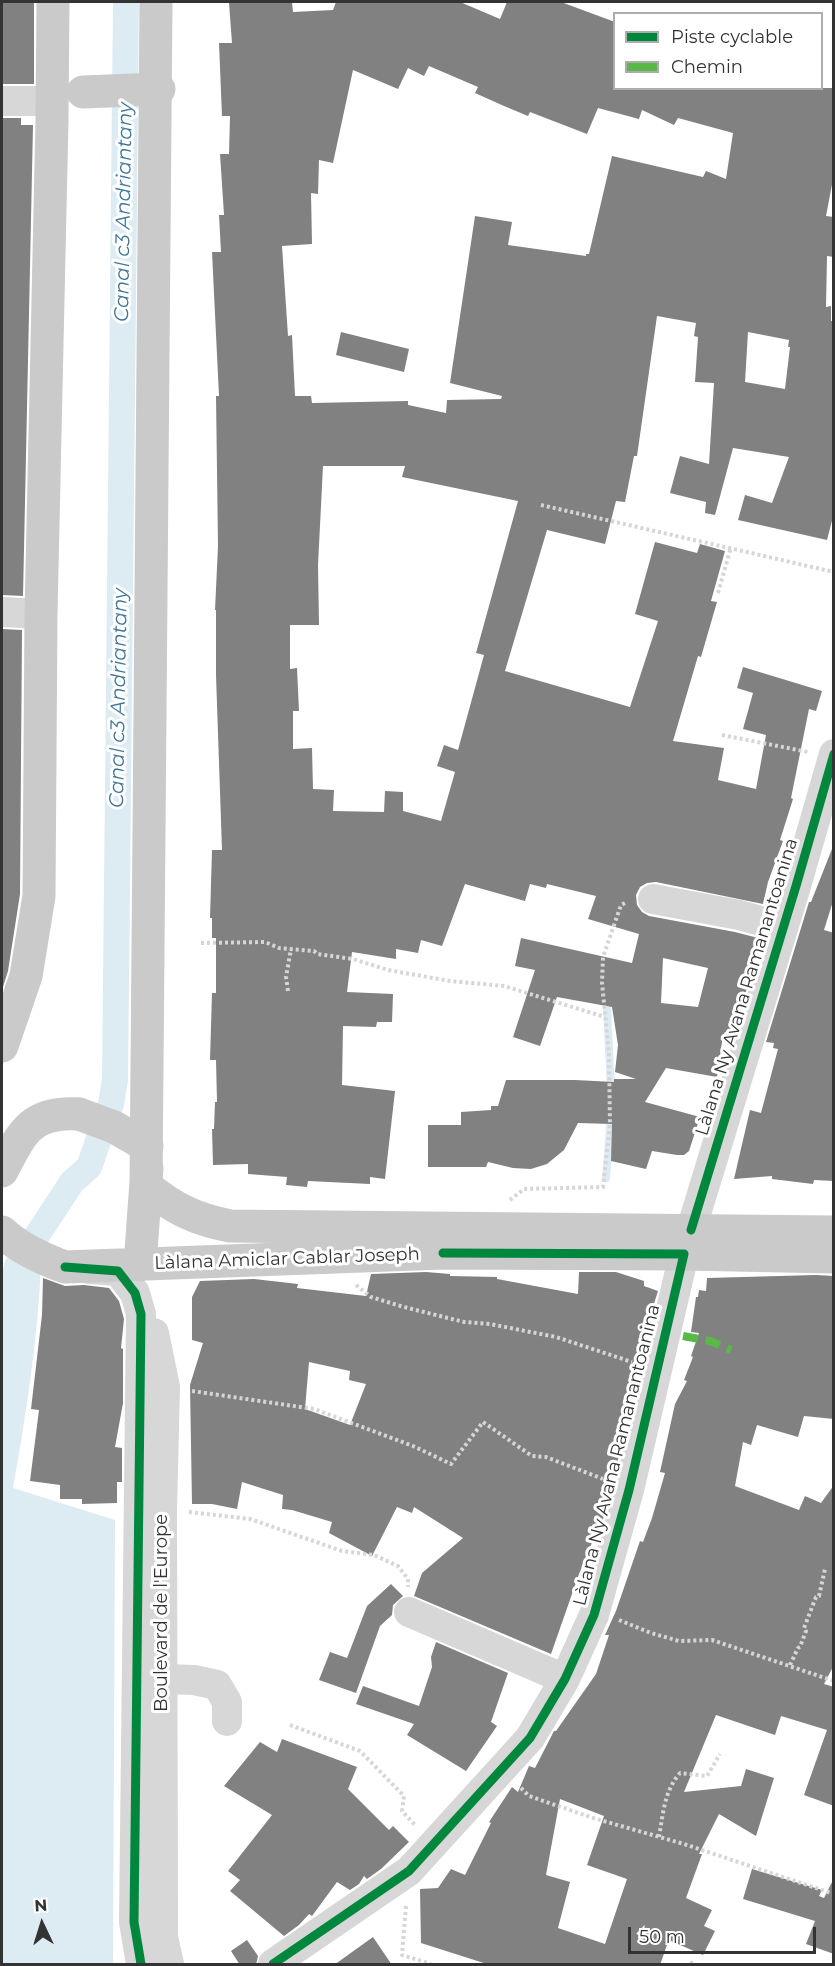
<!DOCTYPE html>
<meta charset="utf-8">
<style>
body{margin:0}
#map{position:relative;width:835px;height:1966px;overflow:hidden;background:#fff;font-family:Montserrat,sans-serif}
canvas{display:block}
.frame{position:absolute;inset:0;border:3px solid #333;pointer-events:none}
.legend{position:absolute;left:613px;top:12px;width:210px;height:78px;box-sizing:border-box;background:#fff;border:2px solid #adadad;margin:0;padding:8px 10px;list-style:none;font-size:18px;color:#333}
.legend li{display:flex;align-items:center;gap:12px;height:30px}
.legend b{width:30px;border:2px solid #adadad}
.north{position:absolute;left:12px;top:1894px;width:60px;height:60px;-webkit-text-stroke:4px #fff;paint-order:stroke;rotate:356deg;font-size:16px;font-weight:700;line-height:24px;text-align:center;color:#333}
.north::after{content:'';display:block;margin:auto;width:21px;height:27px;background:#333;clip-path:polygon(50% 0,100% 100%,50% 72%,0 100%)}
.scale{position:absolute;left:628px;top:1927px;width:188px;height:27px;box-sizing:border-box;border:3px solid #333;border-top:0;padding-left:8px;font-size:18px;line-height:21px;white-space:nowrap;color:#333;-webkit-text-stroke:4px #fff;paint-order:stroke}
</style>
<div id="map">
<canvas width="835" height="1966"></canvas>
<div class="frame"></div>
<ul class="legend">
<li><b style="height:8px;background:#00873e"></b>Piste cyclable</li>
<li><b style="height:8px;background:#58b947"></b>Chemin</li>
</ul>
<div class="north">N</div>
<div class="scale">50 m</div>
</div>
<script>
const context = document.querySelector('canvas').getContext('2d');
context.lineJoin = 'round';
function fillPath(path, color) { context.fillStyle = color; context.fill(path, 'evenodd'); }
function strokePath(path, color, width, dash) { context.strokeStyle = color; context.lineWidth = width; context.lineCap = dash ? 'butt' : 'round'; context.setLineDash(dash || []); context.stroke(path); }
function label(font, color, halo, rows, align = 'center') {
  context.font = font + ' Montserrat,sans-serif'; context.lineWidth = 6; context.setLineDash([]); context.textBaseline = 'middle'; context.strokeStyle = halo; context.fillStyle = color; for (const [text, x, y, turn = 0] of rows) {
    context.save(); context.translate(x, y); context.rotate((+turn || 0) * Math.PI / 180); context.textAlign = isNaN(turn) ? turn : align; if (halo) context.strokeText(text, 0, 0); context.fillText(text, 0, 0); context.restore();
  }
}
fillPath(new Path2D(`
 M12 1241 41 1263C38 1339 26 1414 13 1488L115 1520 113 1964H2V1272Z`), '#ddebf3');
strokePath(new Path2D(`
 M607 1006 611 1091
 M606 1178 611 1115`), '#ddebf3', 8);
strokePath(new Path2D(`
 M17 1266 72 1182 89 1167 111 1104 115 1080 126 2`), '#ddebf3', 26);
fillPath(new Path2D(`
 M2 2H34V84H2Z
 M247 2H292L293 12 333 10 336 2H460L500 19 507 2H561L615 22V88H834V174L826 216 834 217V257L827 256 826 307 831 306V321H834V513L827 540 738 520 745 495 772 503 789 457 733 448 715 515 705 513 706 502 670 493 680 456 709 464 714 383 695 382 698 337 694 336 696 323 657 316 637 456H634L625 502 616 501 605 544 547 530 505 671 630 707 658 621 635 614 655 542 697 553 700 544 725 551 711 601 717 602 701 657 698 656 673 741 724 748 718 780 756 789 766 735 743 729 753 693 737 688 743 667 822 691 816 711 809 709 791 798 793 799 780 840 783 841 768 882 763 904 656 882 647 883 640 887 636 895 637 905 642 912 649 916 735 932 762 939 733 1034 725 1032 723 1035 717 1077 666 1068 645 1102 700 1117 689 1151 684 1155H677L652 1151 646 1169 611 1161 612 1124 578 1123 564 1150 547 1164 531 1169 513 1168 488 1162 486 1167H428V1125H461V1112L491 1110V1106H498L506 1080H575L614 1082V1079H636L615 1072 618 1045 612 1007 557 997 540 1046 513 1037 535 970 515 966 521 938 632 963 639 934 588 919 596 896 547 884 546 888 530 884 525 901 465 884 442 946 421 940 418 953 396 949V959L352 952 347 992 393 994 392 1022H377L376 1027 343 1026 342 1085 395 1091 385 1179 370 1177V1184L308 1181 307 1187 286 1185 287 1177 248 1174V1164L213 1165 212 1129H214L215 1102H217L216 1060H210L212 993H216V938H212V918H210L212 850H222L216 675V610H215L218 546 216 396H219L212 252H221L219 215H224L220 154H229L230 116H222L219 43H232L229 3ZM429 66 478 87 475 93 504 106 528 116 530 112 587 134 598 108 639 119 642 110 674 125 678 118 733 133 726 179 706 171 703 177 612 156 589 254H586V256L508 245 512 222 475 216 450 383 502 396 501 399 447 400 446 413 408 405V401L312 403 311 396H295L292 335 288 336 282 246 312 244 311 193 318 194 319 160 333 163 353 70 398 89 408 68 424 76ZM748 332 789 340 788 347H790L785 389 745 382ZM323 466H405L402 477 518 501 476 653 484 655 458 750 444 745 437 766 455 772 441 821 403 811V792L385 791 384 812 333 811 334 790 313 789 312 748 293 749V711H299L297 668 290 669V625H319L318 565ZM663 958 708 968 698 1007 661 1003Z
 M2 118H21V125H33L23 596 2 595Z
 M341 332 409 349 404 372 336 355Z
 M2 629 22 630 20 894 8 971 2 990Z
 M832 849 834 898 824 930 834 933V1181L814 1180 813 1184 772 1179V1176L734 1179 750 1110 761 1113 778 1049 773 1048 774 1043 766 1042 809 902H811Z
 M426 1272 450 1274V1276L497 1277V1279L578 1294 579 1272H616L644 1281V1286L658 1291 632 1372 638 1374 612 1486 604 1507 606 1508 599 1534 596 1533 579 1574 551 1654 414 1596 422 1573 463 1538 414 1507 412 1513 397 1507 372 1556 329 1533 332 1522 292 1510 282 1509 283 1495 242 1482 237 1509 212 1504H192L190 1385 203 1343 192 1340V1297L200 1281 254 1279 298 1284 297 1288 366 1296 371 1274ZM309 1362 350 1371 349 1380 366 1384 350 1425 305 1409Z
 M816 1275 834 1276V1419L804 1416 798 1437 757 1425 751 1445 743 1442 735 1486 799 1510 805 1496 821 1503 834 1485V1665L824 1684 834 1687V1806L804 1795 827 1730 781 1716 775 1735 716 1715 684 1792 741 1786 746 1769 774 1778 756 1836 719 1814 699 1854H702L686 1898 712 1910 704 1926 715 1931 703 1955 671 1941 670 1943 668 1942 660 1965H490L421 1943 420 1889 438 1888 451 1869 465 1875 491 1823 489 1822 512 1787 518 1792 529 1766 535 1768 554 1731H556L596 1674 609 1635H605L616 1611 640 1541 643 1542 652 1518 665 1473 660 1472 675 1404 687 1381 684 1380 693 1357 691 1356 699 1333 691 1332 696 1297H698L699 1290 706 1291 707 1278ZM560 1799 604 1816 587 1865 627 1879 605 1944 558 1928 570 1882 546 1875Z
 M43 1278 65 1286 84 1285 109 1288 119 1301 124 1319 121 1348 123 1349V1403L115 1447 122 1448V1482H117V1503L82 1504V1499H60V1485L30 1481 39 1410 31 1409 42 1315Z
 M391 1584 403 1596 393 1605 392 1615 380 1626 356 1693 319 1680 330 1652 347 1658 367 1606Z
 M436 1642 508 1673 491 1722 497 1726 466 1771 407 1735 414 1724 356 1704 363 1686 419 1706 432 1667 431 1657Z
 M282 1739 357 1767 348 1789 389 1830 393 1826 409 1842 381 1869 367 1879 364 1876 359 1884 350 1890 337 1882 312 1916 309 1914 299 1925 284 1936 230 1891 240 1880 228 1871 272 1815 224 1786 260 1742 277 1752Z
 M752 1869 822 1890 819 1896 824 1898 834 1878V1954L806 1944 815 1921 743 1899Z
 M373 1937 392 1965H334Z
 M247 1940 258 1956 256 1965H240L231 1951Z`), '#818181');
strokePath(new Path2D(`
 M541 505 834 572
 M718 593 731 547
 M722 735 808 752
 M201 943 265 942 279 948 314 951 317 954 353 959 388 970 450 981 504 986 605 1017
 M288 991 286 977 291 949
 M510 1200 524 1189 603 1187 610 1125 609 1053 602 983 603 957 621 905 627 902
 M356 1285 371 1297 404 1307 464 1322 490 1324 556 1337 632 1362
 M192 1391 314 1409 413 1446 451 1464 483 1422 532 1456 546 1457 603 1479
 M189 1512 250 1519 342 1551 374 1555 398 1566 408 1579V1587
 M619 1620 651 1633 679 1641 712 1640 834 1681
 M790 1665 798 1648 800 1647 806 1631 804 1628 816 1597 819 1596 825 1569
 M290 1725 360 1751 404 1796 402 1811 415 1825
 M521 1788 529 1796 593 1818 684 1844 834 1894
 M659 1837C663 1815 664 1791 680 1773L707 1776 720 1754
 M406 1906 402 1955 431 1964
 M690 1962 694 1964`), '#d6d6d6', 4, [3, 3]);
strokePath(new Path2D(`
 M2 101H49L52 120
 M2 612 42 614
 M653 899 739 915 772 924
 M691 1230 796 886 834 754
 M89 1269 118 1271 135 1293 141 1314 134 1922 141 1964
 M154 1333 165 1387 162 1511 163 1897V1937L169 1964
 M409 1612 565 1679
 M162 1679 194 1680 217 1685 227 1702V1721
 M273 1964 409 1871 530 1738 565 1679 594 1615 629 1490 684 1254`), '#d7d7d7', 30);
strokePath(new Path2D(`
 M2 1046 26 976 39 896 41 614 52 120 53 2
 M2 1171C22 1132 31 1111 79 1114
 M146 1186 156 2
 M146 1186C174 1209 195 1219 230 1226L834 1232
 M2 1232C19 1248 43 1259 65 1267L443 1253 684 1254 834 1257
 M140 1265 147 1168`), '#cacaca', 33);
strokePath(new Path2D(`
 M83 92 159 89
 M79 1114 114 1127 147 1146`), '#cacaca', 33);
strokePath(new Path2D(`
 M683 1336 710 1341 731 1350`), '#58b947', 8, [15, 8]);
strokePath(new Path2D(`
 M691 1230 796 886 834 754
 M65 1267 118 1271 135 1293 141 1314 134 1922 141 1964
 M273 1964 409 1871 530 1738 565 1679 594 1615 629 1490 684 1254 443 1253`), '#00873e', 9);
label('18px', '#333', '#fff', [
 ["Làlana Ny Avana Ramanantoanina",747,987,-73],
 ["Làlana Amiclar Cablar Joseph",287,1259,-2],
 ["Làlana Ny Avana Ramanantoanina",617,1455,-76],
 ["Boulevard de l'Europe",162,1613,-90]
]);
label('italic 20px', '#3f7597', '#fff', [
 ["Canal c3 Andriantany",124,212,-89],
 ["Canal c3 Andriantany",119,698,-89]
]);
</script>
